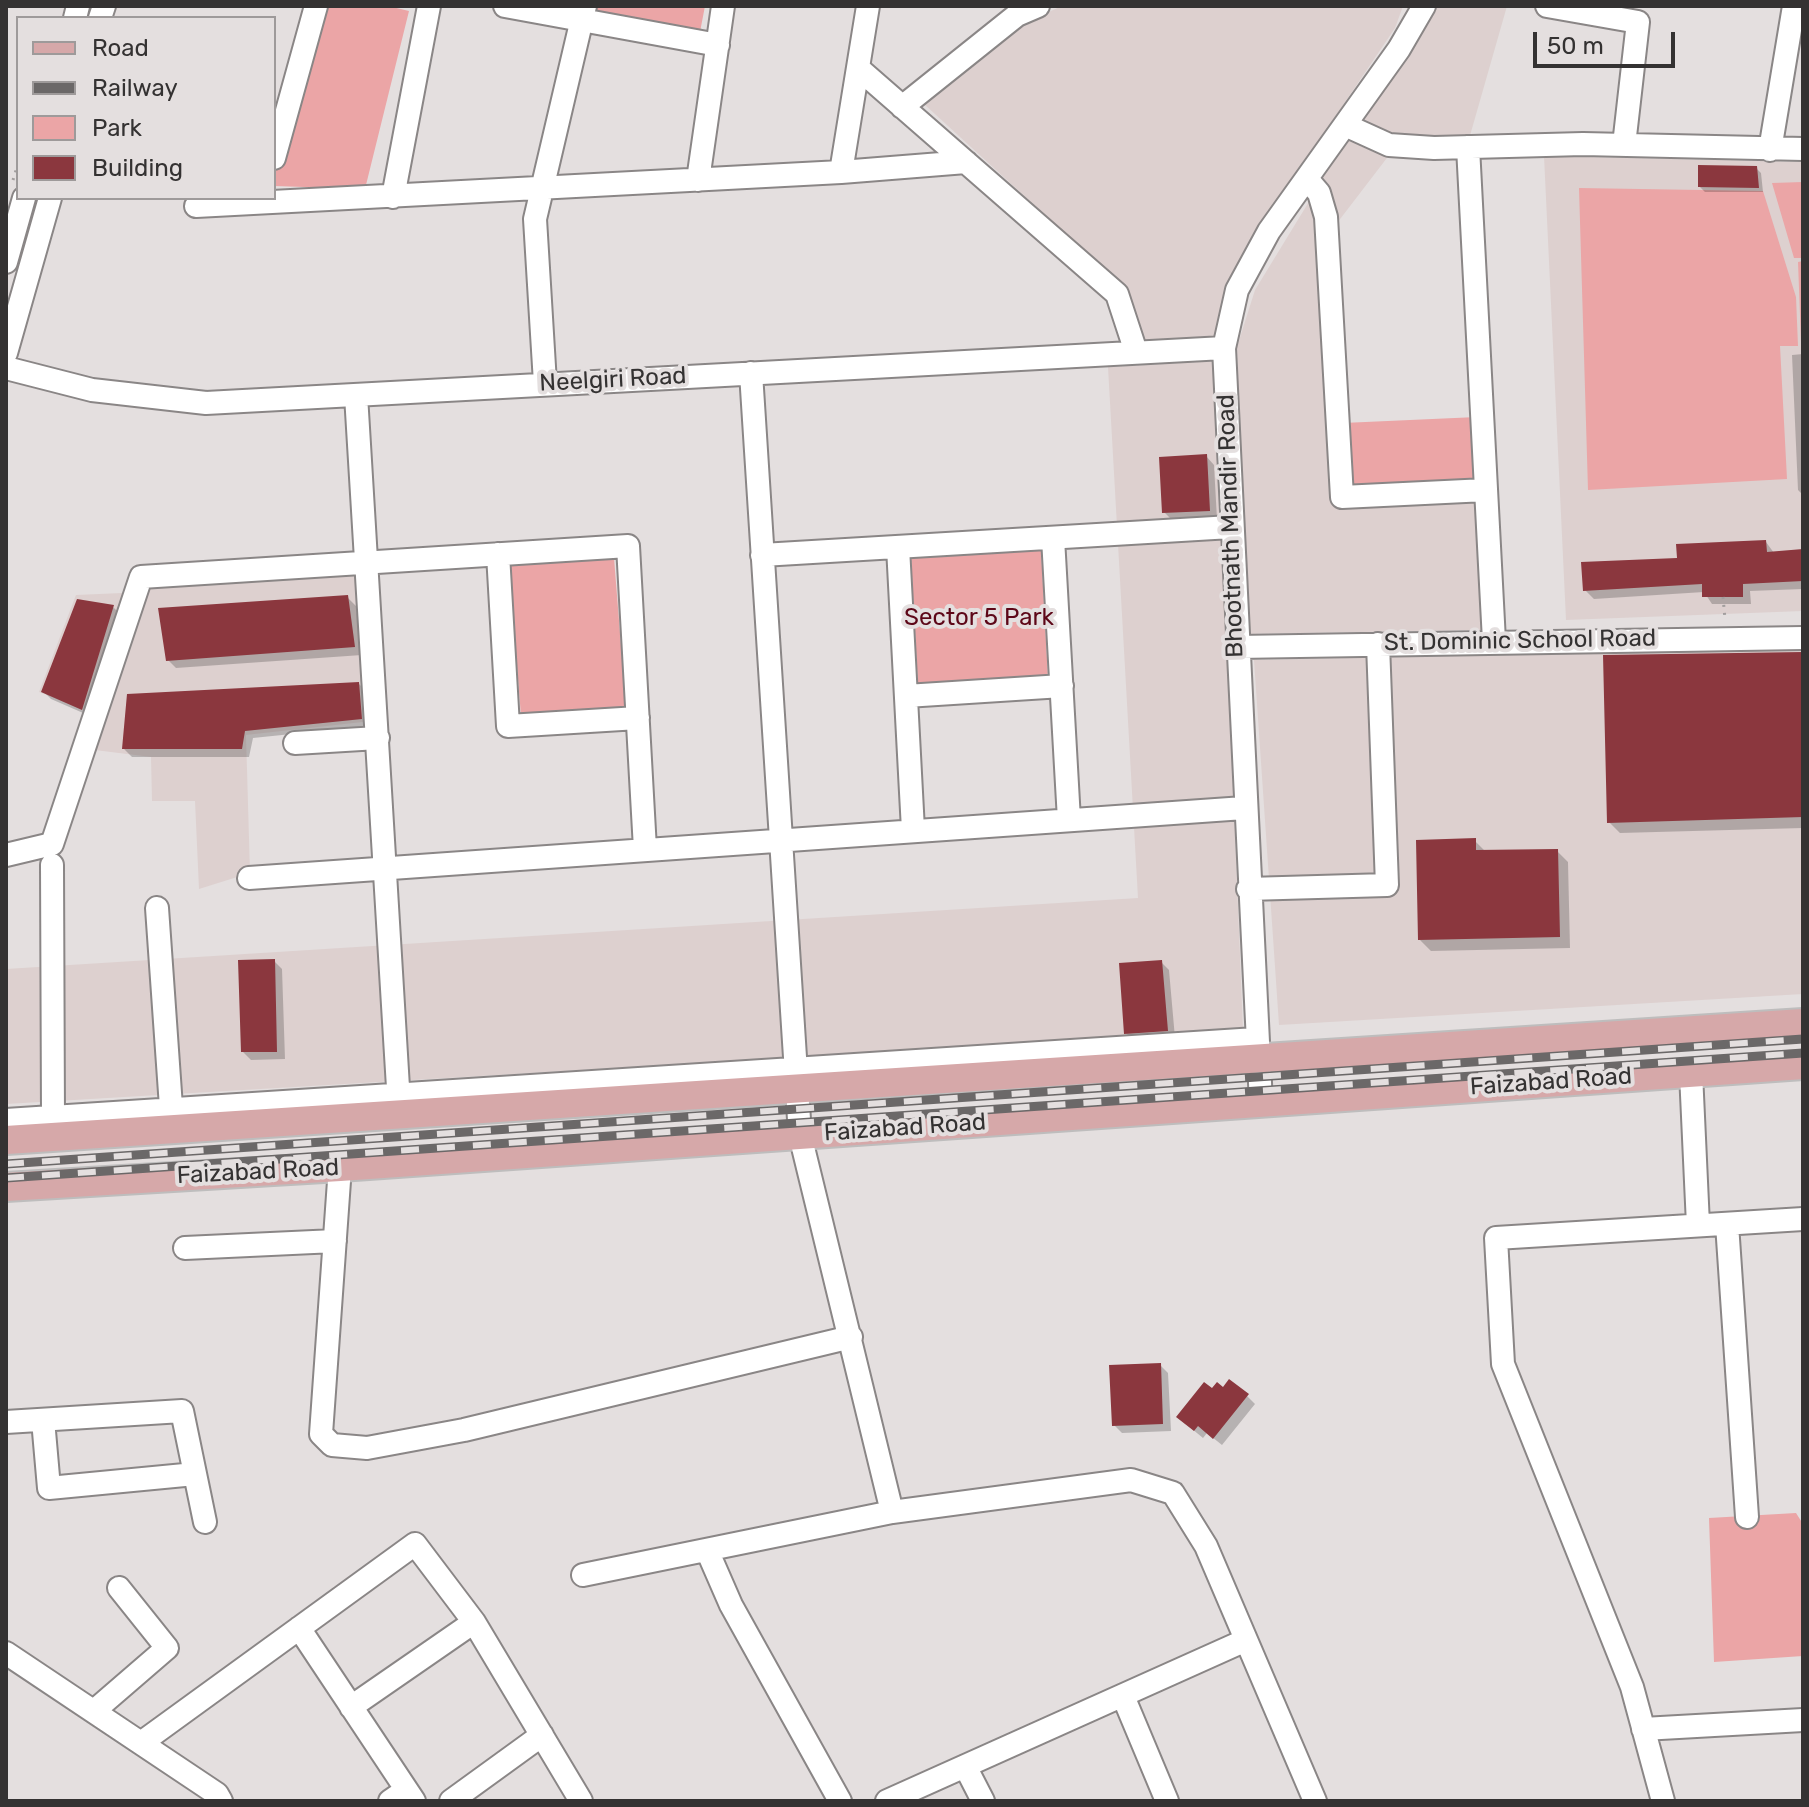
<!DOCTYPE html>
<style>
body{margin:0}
#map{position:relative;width:1809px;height:1807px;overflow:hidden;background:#e4dfdf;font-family:Rubik,sans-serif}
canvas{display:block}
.frame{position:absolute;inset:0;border:8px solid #343232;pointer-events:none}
.legend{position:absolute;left:16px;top:16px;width:260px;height:184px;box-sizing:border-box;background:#e4dfdf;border:2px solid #9e9a9a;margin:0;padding:10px 14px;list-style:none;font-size:24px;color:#343232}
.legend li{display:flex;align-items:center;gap:16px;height:40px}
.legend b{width:40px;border:2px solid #9e9a9a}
.scale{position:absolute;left:1533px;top:32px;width:142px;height:36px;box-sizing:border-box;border:4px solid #343232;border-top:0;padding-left:10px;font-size:24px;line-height:28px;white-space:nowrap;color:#343232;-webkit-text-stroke:6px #e4dfdf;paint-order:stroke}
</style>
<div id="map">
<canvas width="1809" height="1807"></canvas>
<div class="frame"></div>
<ul class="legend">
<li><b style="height:10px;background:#d6a8a9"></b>Road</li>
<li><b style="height:10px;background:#6b6868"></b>Railway</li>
<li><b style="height:22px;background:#eba5a6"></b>Park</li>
<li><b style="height:22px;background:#8b373e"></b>Building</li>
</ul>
<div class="scale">50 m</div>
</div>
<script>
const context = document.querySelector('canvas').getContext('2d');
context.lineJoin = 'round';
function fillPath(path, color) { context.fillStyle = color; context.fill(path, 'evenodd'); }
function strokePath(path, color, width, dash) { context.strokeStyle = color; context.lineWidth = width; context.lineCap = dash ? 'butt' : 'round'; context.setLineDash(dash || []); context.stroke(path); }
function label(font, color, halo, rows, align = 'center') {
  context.font = font + ' Rubik,sans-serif'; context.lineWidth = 8; context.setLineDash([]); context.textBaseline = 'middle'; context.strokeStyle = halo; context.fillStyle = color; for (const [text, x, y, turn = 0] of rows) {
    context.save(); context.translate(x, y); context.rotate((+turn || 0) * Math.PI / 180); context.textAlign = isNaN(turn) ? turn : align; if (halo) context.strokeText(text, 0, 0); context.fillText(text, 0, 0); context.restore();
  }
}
fillPath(new Path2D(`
 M1062 6H1403L1395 28 1271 212 1234 277 1214 339 1142 347 1127 290 924 104 1013 28Z
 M1426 6H1507L1469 139 1403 137 1334 227 1315 180Z
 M1544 156 1803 162V611L1566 620Z
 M1310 200 1320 224 1335 502 1476 501 1485 630 1244 634 1237 347 1255 290Z
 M1216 361 1243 1031 6 1104V969L1138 898 1108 367Z
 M361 570 372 721 246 735 250 873 199 889 195 801H152L151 757 95 750 105 718 39 692 76 595 145 592 149 581Z
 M1803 648V994L1279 1025 1254 660Z`), '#ddd0cf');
fillPath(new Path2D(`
 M315 6H388L409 11 365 189 274 186V139Z
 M588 6H705L700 32 586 14Z
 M1803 182V258H1794L1772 183Z
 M1579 188 1763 191 1796 297 1798 346H1780L1787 479 1588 490Z
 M1803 261V342H1801L1798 262Z
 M1477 417V485L1346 492 1343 423Z
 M1041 550 1048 678 918 686 911 558Z
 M614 558 626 708 521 716 509 566Z
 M1796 1513 1803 1524V1656L1714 1662 1709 1518Z`), '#eba5a6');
fillPath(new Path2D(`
 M1756 168 1761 173 1763 192H1705L1700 187Z
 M1803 354V495L1798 490 1792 355Z
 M1206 456 1214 465 1217 519 1172 520 1164 512Z
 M1766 542 1774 553 1803 551V589L1750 591 1751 604H1712L1704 592 1594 599 1585 590 1679 559Z
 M347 597 356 606 362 655 176 668 168 660Z
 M113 607 121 615 90 716 51 699 43 691Z
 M1803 654V828L1620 833 1609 822Z
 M359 684 367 692 369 726 253 738 249 757H132L124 749Z
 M1475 841 1486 852 1557 851 1568 862 1570 948 1431 951 1420 940Z
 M274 961 282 969 285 1059 251 1060 243 1052Z
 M1161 962 1169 970 1175 1038 1134 1041 1126 1033Z
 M1160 1365 1168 1373 1171 1431 1122 1433 1114 1425Z
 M1223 1389 1247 1396 1255 1404 1222 1445 1207 1433 1203 1438 1186 1424Z`), '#0003');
fillPath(new Path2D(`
 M1698 165 1757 166 1759 188 1698 187Z
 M1207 454 1210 511 1162 513 1159 457Z
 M1766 540 1767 552 1803 549V581L1743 584V597H1702V584L1583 591 1581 562 1677 558 1676 544Z
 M348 595 355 647 166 661 158 608Z
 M77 599 114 605 82 710 41 692Z
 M1803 652V817L1607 823 1603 655Z
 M359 682 362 719 245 731 242 749H122L127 694Z
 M1476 838V850L1558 849 1560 937 1418 940 1416 840Z
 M275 959 277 1052H241L238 960Z
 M1162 960 1168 1031 1124 1034 1119 963Z
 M1161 1363 1163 1424 1112 1426 1109 1365Z
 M1229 1379 1249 1394 1213 1439 1198 1426 1194 1431 1176 1417 1204 1382 1212 1388 1217 1382 1223 1387Z`), '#8b373e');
const minor = new Path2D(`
 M505 6 718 45
 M1547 6 1638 22 1624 145
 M75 18 78 6
 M100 18 104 6
 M858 68 1117 294 1136 352
 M902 107 1017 15 1038 6
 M1345 125 1389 145 1434 148 1583 144 1803 149
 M1468 147 1494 641
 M1770 150 1794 6
 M274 158 316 6
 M841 172 868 6
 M1307 179 1319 193 1326 217 1342 497 1486 490
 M698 180 723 6
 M393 197 429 6
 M196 206 841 172 966 162
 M6 262 24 198
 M6 353 50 198
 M6 368 92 390 206 403 1224 348
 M751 373 800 1135 892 1512 1131 1480 1173 1493 1206 1546 1315 1801
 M545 383 535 219 585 6
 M356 395 399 1104
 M1053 538 1069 820
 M898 547 913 830
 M498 554 508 726 638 718
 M762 555 1231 527
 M1237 647 1803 638
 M906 696 1062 686
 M295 743 378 738
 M6 855 52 844 141 577 628 546 645 849
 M52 865 53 1118
 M249 878 1244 808
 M1248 889 1387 885 1378 644
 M157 908 171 1107
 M1691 1073 1698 1225
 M1261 1103 1224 348 1237 290 1269 231 1399 49 1424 6
 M6 1120 1256 1039
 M340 1167 321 1434 332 1445 367 1448 464 1430 851 1337
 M1727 1224 1747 1517
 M185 1248 335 1241
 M43 1420 49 1488 195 1474
 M6 1422 182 1411 205 1522
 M707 1550 731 1605 840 1801
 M583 1575 892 1512
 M299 1628 414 1801
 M6 1653 217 1794 221 1801
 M1123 1696 1167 1801
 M351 1707 474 1622
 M94 1711 167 1648 119 1588
 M1643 1729 1803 1720
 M141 1743 415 1544 474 1622 581 1801
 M965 1766 983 1801
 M390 1801 406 1790
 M451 1801 542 1735
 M887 1801 1246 1640
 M1663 1801 1632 1687 1503 1364 1496 1238 1803 1219`);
const major = new Path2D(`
 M6 1140 1803 1023
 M6 1187 340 1167 1803 1065`);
strokePath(minor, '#8a8686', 26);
strokePath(major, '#bebdbd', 32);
strokePath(new Path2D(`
 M13 180 18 164
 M1723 597 1725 619`), '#a29e9e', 3, [2, 6]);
strokePath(minor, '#fff', 22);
strokePath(major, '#d6a8a9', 28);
const rail = new Path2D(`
 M6 1164 1803 1039
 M6 1178 1803 1053`);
strokePath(rail, '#6b6868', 9);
strokePath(rail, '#e4dfdf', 6, [18]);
label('24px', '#343232', '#e4dfdf', [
 ["Neelgiri Road",613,380,-3],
 ["Bhootnath Mandir Road",1231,526,-92],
 ["St. Dominic School Road",1520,641,-1],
 ["Faizabad Road",1551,1082,-4],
 ["Faizabad Road",905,1128,-4],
 ["Faizabad Road",258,1172,-3]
]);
label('24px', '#5d0718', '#e4dfdf', [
 ["Sector 5 Park",979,618]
]);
</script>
